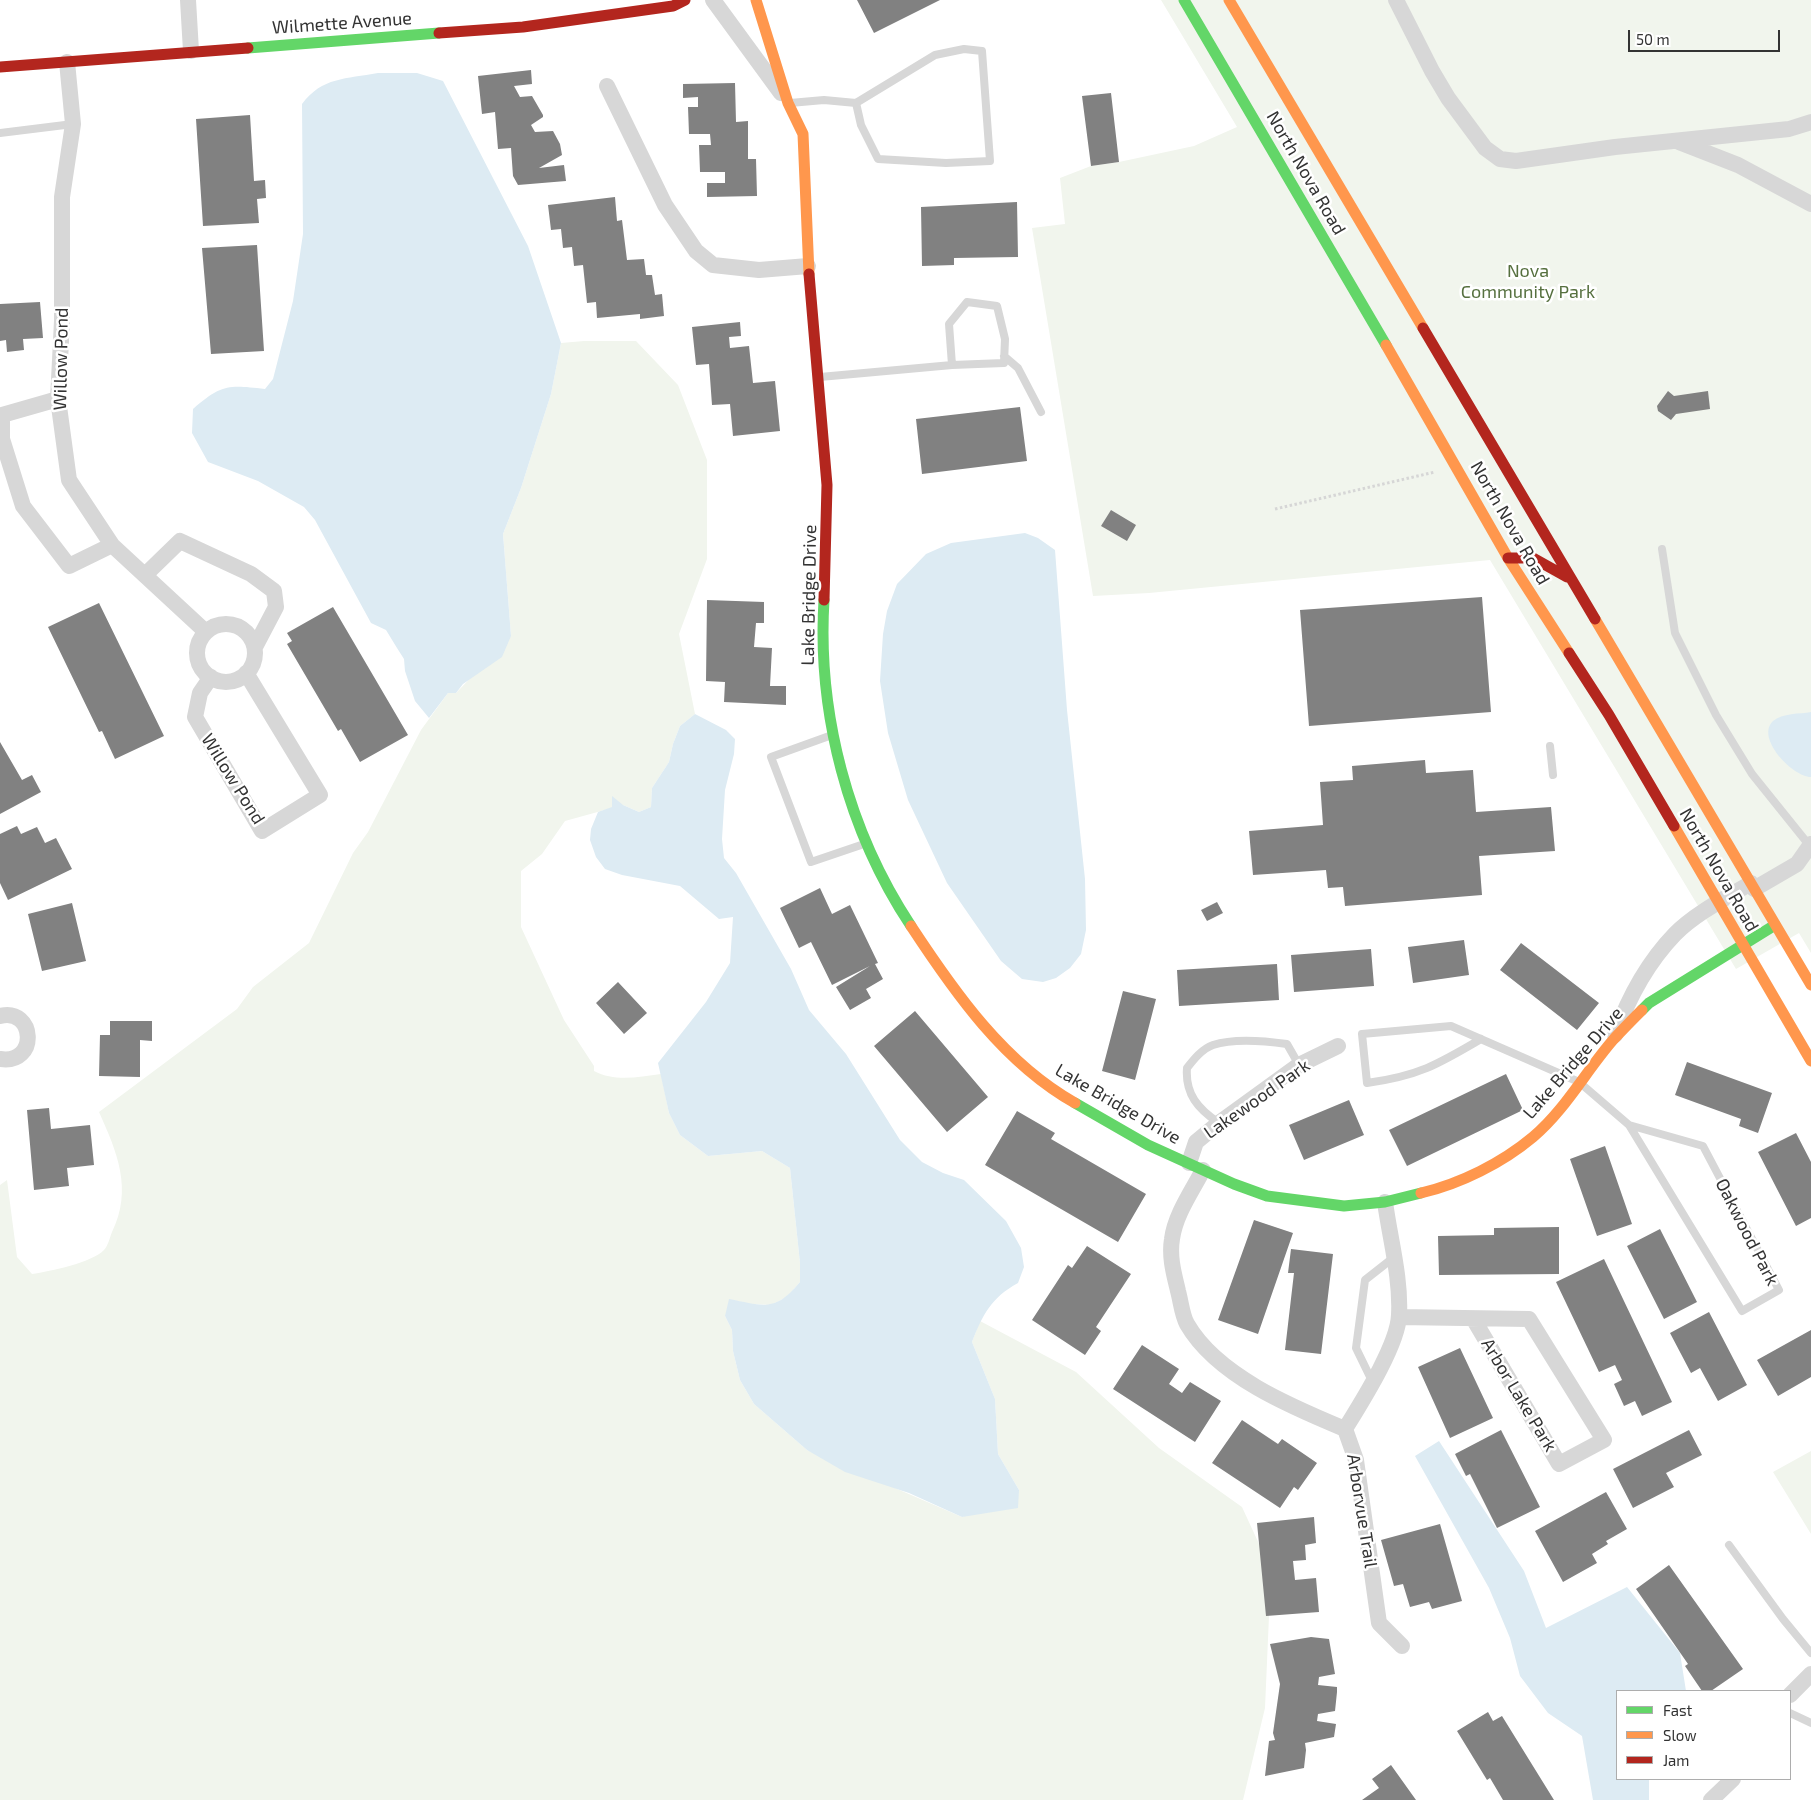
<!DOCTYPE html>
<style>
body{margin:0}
#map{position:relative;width:1811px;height:1800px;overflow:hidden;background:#fff;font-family:"Exo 2",sans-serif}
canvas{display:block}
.legend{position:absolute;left:1616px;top:1690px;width:175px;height:90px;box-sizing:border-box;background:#fff;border:1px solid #adadad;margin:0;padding:6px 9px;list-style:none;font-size:15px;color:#333}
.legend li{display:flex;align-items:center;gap:10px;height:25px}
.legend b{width:25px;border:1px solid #adadad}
.scale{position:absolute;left:1628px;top:30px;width:152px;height:22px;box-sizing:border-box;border:2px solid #333;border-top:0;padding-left:6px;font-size:15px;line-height:18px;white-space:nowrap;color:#333;-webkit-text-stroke:4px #fff;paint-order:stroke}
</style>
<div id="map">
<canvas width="1811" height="1800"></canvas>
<ul class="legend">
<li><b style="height:6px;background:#63d668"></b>Fast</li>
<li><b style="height:6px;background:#ff974d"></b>Slow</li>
<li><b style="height:6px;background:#b3261e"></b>Jam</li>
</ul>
<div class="scale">50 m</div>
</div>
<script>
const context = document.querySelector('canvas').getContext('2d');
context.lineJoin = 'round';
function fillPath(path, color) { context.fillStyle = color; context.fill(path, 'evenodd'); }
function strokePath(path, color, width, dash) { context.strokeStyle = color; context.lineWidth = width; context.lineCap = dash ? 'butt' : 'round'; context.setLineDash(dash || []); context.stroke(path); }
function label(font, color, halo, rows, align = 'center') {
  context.font = font + ' "Exo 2",sans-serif'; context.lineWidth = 5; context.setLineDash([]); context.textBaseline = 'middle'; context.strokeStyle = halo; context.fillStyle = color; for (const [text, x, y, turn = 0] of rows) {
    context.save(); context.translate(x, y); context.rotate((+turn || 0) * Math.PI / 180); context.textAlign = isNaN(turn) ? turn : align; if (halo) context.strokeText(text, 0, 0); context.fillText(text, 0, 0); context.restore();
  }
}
fillPath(new Path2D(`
 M1161 0H1811V953L1799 933 1736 969 1490 560 1149 593 1093 596 1032 228 1065 224 1060 178 1091 166 1119 162 1194 146 1237 127Z
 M584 341H636L678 385 707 460V559L679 634 695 714 680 726 673 744 669 762 652 788 651 807 639 812 623 805 565 821 542 854 521 871V927L564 1020 594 1066V1071C615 1082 638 1077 661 1074L669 1113 680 1135 708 1156 762 1151 790 1168 800 1263V1282L787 1297 771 1305 753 1304 725 1316 732 1330 733 1351 740 1380 754 1404 807 1450 962 1517 1019 1490 998 1454 995 1399 972 1342 980 1321 1076 1372 1159 1448 1242 1507 1271 1570 1265 1708 1243 1800H0V1185L7 1180 17 1257 32 1274C51 1271 91 1263 104 1250 108 1246 110 1237 112 1232 133 1189 117 1152 99 1112L237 1009 253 987 309 943 353 853 368 832 421 730 448 693H456L511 636 503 534 521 488 551 394 561 343Z
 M1811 1451V1534L1773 1472Z`), '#f1f5ed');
fillPath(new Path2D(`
 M378 73H417L443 81 528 246 561 343 551 394 521 488 503 534 511 636 502 657 463 684 456 693H448L429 718 415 701 405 671 404 659 397 648 386 630 371 623 315 520 304 507 258 481 208 462 192 433 193 409C222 384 228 385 265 389L273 379 293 301 303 234 302 104C322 77 346 79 378 73Z
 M1025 533 1038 538 1055 550 1067 710 1085 879 1086 930 1081 954 1070 968 1056 978 1043 982 1022 979 1001 961 947 883 908 800 888 733 880 681 883 634 887 611 897 584 926 554 951 543Z
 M1811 712V777C1793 777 1755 738 1773 721 1782 713 1800 714 1811 712Z
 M695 714 726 730 735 739 734 754 725 790 722 839 724 858 736 873 791 969 809 1010 846 1054 900 1140 922 1162 943 1173 964 1180 1006 1221 1021 1248 1024 1267 1018 1283C991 1298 983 1314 972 1342L995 1399 998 1454 1019 1490 1018 1508 962 1517 909 1493 845 1472 807 1450 754 1404 740 1380 733 1351 732 1330 725 1316 729 1299C765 1306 775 1312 800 1282V1263L790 1168 762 1151 708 1156 680 1135 669 1113 658 1063 706 1002 730 963 733 917 719 919 680 886 622 875 605 869 596 857 590 840 591 829 598 812 612 807V796L623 805 639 812 651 807 652 788 669 762 673 744 680 726Z
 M1439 1441 1524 1571 1546 1628 1627 1587 1680 1653 1686 1691H1617V1779H1649V1800H1593L1582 1736 1548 1713 1520 1676 1510 1638 1489 1588 1415 1456Z`), '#ddebf3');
fillPath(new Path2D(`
 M857 0H940L874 33Z
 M531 70 532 84 514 86 520 97 532 96 543 115V117L531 125 535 132 553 131 560 144 562 155 539 168 564 165 566 181 518 185 513 176 511 148 498 149 495 112 482 114 478 76Z
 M735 83 736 122 748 121V159H756L757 196 707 197V183H725V172H700L699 145H711L710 134H689L688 107H698V97L683 98V84Z
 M1111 93 1119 162 1091 166 1082 96Z
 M250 115 254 181 265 180 266 198 257 199 259 223 203 226 196 119Z
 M615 197 617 221 622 220 627 260 644 259 646 275H652L655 295 662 294 664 316 640 319V314L597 318 596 302 587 303 583 265 574 266 572 247 563 248 561 229 551 230 548 205Z
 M1017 202 1018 257 954 258V265L922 266 921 207Z
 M257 245 264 351 211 354 202 248Z
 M40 302 43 338 23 339 24 350 7 352 6 340 0 341V304Z
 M740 322 741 336 729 337 730 348 749 346 753 383 775 381 780 431 733 436 730 404 712 405 709 364 696 365 692 327Z
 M1668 391 1674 396 1708 391 1710 409 1676 414 1671 420 1658 411 1657 406Z
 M1020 407 1027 461 922 474 916 419Z
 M1111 510 1136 525 1127 541 1101 526Z
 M1482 597 1491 712 1309 726 1300 610Z
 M707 600 764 602V623H756L754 647 772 648 770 686H786V705L724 702 725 682 706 681Z
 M99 603 164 736 115 759 102 731 99 732 48 627Z
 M333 607 408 735 360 762 341 729 338 731 287 644 292 641 287 633Z
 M0 742 22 780 32 775 41 792 0 814Z
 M1425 760 1426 773 1473 770 1476 812 1551 807 1555 851 1479 856 1482 895 1345 906 1343 887 1328 888 1326 870 1253 875 1249 831 1323 825 1320 782 1353 780 1352 766Z
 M17 826 21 834 37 827 45 843 56 838 72 869 8 900 0 883V834Z
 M820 888 832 914 850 905 878 963 875 964 883 979 866 989 871 998 850 1010 836 987 870 966 832 985 811 942 799 948 780 908Z
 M1217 902 1223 913 1207 921 1201 910Z
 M72 903 86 961 42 971 28 914Z
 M1464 940 1469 975 1413 983 1408 947Z
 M1521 943 1599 1003 1577 1030 1500 970Z
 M1371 949 1374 986 1294 992 1291 955Z
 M1277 964 1279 1000 1179 1006 1177 970Z
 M618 982 647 1013 624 1034 596 1003Z
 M1123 991 1156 999 1135 1080 1102 1071Z
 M915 1011 988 1097 947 1132 874 1046Z
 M110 1021H152V1041L140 1040V1077L99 1076 100 1035H110Z
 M1687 1062 1772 1093 1758 1133 1739 1126 1741 1119 1675 1095Z
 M1506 1074 1523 1110 1407 1166 1389 1130Z
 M1349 1100 1364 1135 1304 1160 1289 1125Z
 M49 1108 51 1129 90 1125 94 1165 67 1168 69 1186 34 1190 27 1110Z
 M1017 1111 1055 1133 1051 1139 1146 1194 1118 1242 985 1165Z
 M1796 1133 1811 1162V1218L1796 1226 1758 1152Z
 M1605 1146 1632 1224 1597 1236 1570 1159Z
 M1254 1220 1293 1233 1258 1334 1218 1320Z
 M1559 1227V1274L1439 1275 1438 1236 1494 1235V1228Z
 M1660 1229 1697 1302 1664 1319 1627 1246Z
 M1087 1246 1131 1274 1096 1327 1101 1331 1085 1355 1032 1320 1068 1265 1072 1268Z
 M1291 1249 1333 1254 1321 1354 1285 1350 1294 1273H1288Z
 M1604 1259 1672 1402 1642 1416 1635 1401 1624 1406 1614 1384 1622 1380 1615 1365 1599 1372 1556 1282Z
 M1709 1312 1747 1385 1718 1401 1700 1368 1691 1373 1670 1333Z
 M1811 1330V1377L1778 1396 1757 1360Z
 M1142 1345 1179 1369 1169 1384 1182 1393 1190 1382 1221 1401 1195 1442 1113 1389Z
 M1460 1348 1493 1418 1450 1438 1418 1367Z
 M1242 1420 1278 1444 1282 1439 1317 1463 1298 1490 1294 1487 1280 1508 1212 1463Z
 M1501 1430 1540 1507 1497 1528 1470 1474 1466 1476 1455 1454Z
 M1689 1430 1702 1455 1666 1473 1674 1487 1633 1508 1613 1469Z
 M1606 1492 1627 1529 1606 1541 1608 1544 1592 1554 1597 1563 1563 1582 1535 1531Z
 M1314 1517 1316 1543 1305 1545 1306 1560 1293 1561 1295 1580 1316 1578 1319 1612 1266 1616 1257 1523Z
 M1440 1524 1462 1601 1432 1609 1429 1602 1410 1607 1403 1584 1394 1586 1381 1540Z
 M1669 1565 1743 1669 1711 1691H1702L1685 1666 1688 1664 1636 1589Z
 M1311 1637 1329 1639 1335 1674 1319 1677 1318 1685 1337 1687V1692L1335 1711 1318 1714 1317 1721 1336 1724 1334 1737 1305 1743 1306 1750 1304 1768 1265 1776 1269 1741 1275 1740 1273 1733 1280 1684 1270 1644Z
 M1488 1712 1493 1721 1502 1716 1554 1800H1503L1490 1778 1487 1780 1457 1731Z
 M1391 1765 1416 1800H1362L1379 1788 1372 1779Z`), '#818181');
strokePath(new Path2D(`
 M1275 509 1435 472`), '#d6d6d6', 3, [2.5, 2.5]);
strokePath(new Path2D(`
 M790 103 824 100 856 103 861 125 878 159 946 163 990 161 982 51 964 49 935 55 856 103
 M0 133 73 124
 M1004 356 1018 368 1041 412
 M820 377 952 365 1004 363 1005 339 997 306 967 302 949 324 952 365
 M1662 549 1675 633 1716 715 1752 774 1809 845
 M832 735 771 757 811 862 864 844
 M1550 746 1553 775
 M1481 1039C1437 1065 1418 1076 1367 1083L1362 1034 1451 1026 1579 1082 1629 1125 1703 1146 1779 1290 1742 1311 1629 1125
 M1219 1123C1198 1109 1185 1094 1187 1068 1194 1059 1202 1049 1213 1045 1234 1038 1266 1041 1287 1044L1299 1065
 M1373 1383 1356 1348 1365 1280 1393 1258
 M1729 1545 1783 1619 1811 1653
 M1790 1713 1811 1723`), '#d7d7d7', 8);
strokePath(new Path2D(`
 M188 0 191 51
 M713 0 781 93
 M1396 0 1432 71 1448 98 1485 148 1500 159 1516 161 1615 147 1789 129 1811 122
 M67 62 73 124 62 197V321L58 399 69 480 112 545 206 632
 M607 86 665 205 696 251 713 265 759 270 808 266
 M1679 142 1738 165 1811 204
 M58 399 2 415V439L23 506 69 566 112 545
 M145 575 180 541 251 574 274 591 276 607 255 647
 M197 653a29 29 0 1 1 58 0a29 29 0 1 1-58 0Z
 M211 677 200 693 195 717 262 831 320 795 246 673
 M1754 889 1797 864 1811 844
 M0 1016C35 1007 39 1065 0 1059
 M1615 1035C1628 999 1648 962 1675 934 1696 913 1726 898 1751 883
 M1189 1163 1196 1142 1219 1123 1299 1065 1338 1046
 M1203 1170C1192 1191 1175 1215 1172 1239 1169 1257 1174 1274 1178 1291 1181 1302 1182 1315 1187 1324 1217 1376 1292 1407 1345 1429
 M1385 1202C1390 1239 1401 1278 1399 1315 1398 1345 1361 1403 1345 1429L1356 1460 1379 1623 1402 1646
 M1399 1317 1529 1319 1604 1440 1559 1464 1474 1320
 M1790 1695 1811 1674
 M1711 1800 1733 1779`), '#d7d7d7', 16);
strokePath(new Path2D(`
 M1184 0 1386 345
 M248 48 439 33
 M824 600C817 713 848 831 911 926
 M1642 1010 1649 1003 1775 925
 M1075 1103 1148 1145 1234 1184 1267 1196 1344 1206 1385 1202 1421 1193`), '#63d668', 11);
strokePath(new Path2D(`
 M756 0 788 103 803 134 809 274
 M1229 0 1423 328
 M1386 345 1508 558 1569 653
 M1595 619 1811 985
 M1674 826 1811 1061
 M911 926C955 993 1004 1063 1075 1103
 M1421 1193C1460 1184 1502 1163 1533 1137 1565 1110 1586 1071 1613 1040 1622 1030 1632 1020 1642 1010`), '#ff974d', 11);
strokePath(new Path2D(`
 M439 33 523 27 673 6 685 0
 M0 67 248 48
 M809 274 827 485 824 600
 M1423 328 1595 619
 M1508 558H1533L1567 577
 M1569 653 1609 715 1674 826`), '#b3261e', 11);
label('18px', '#333', '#fff', [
 ["Wilmette Avenue",342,23,-4],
 ["North Nova Road",1306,173,60],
 ["Willow Pond",61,359,-89],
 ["North Nova Road",1510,523,60],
 ["Lake Bridge Drive",809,595,-89],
 ["Willow Pond",233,779,58],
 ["North Nova Road",1719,870,60],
 ["Lake Bridge Drive",1573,1063,-49],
 ["Lakewood Park",1257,1099,-35],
 ["Lake Bridge Drive",1118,1104,30],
 ["Oakwood Park",1747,1232,63],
 ["Arbor Lake Park",1519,1395,59],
 ["Arborvue Trail",1362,1511,81]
]);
label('18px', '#56703f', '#fff', [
 ["Nova",1528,271],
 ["Community Park",1528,292]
]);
</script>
